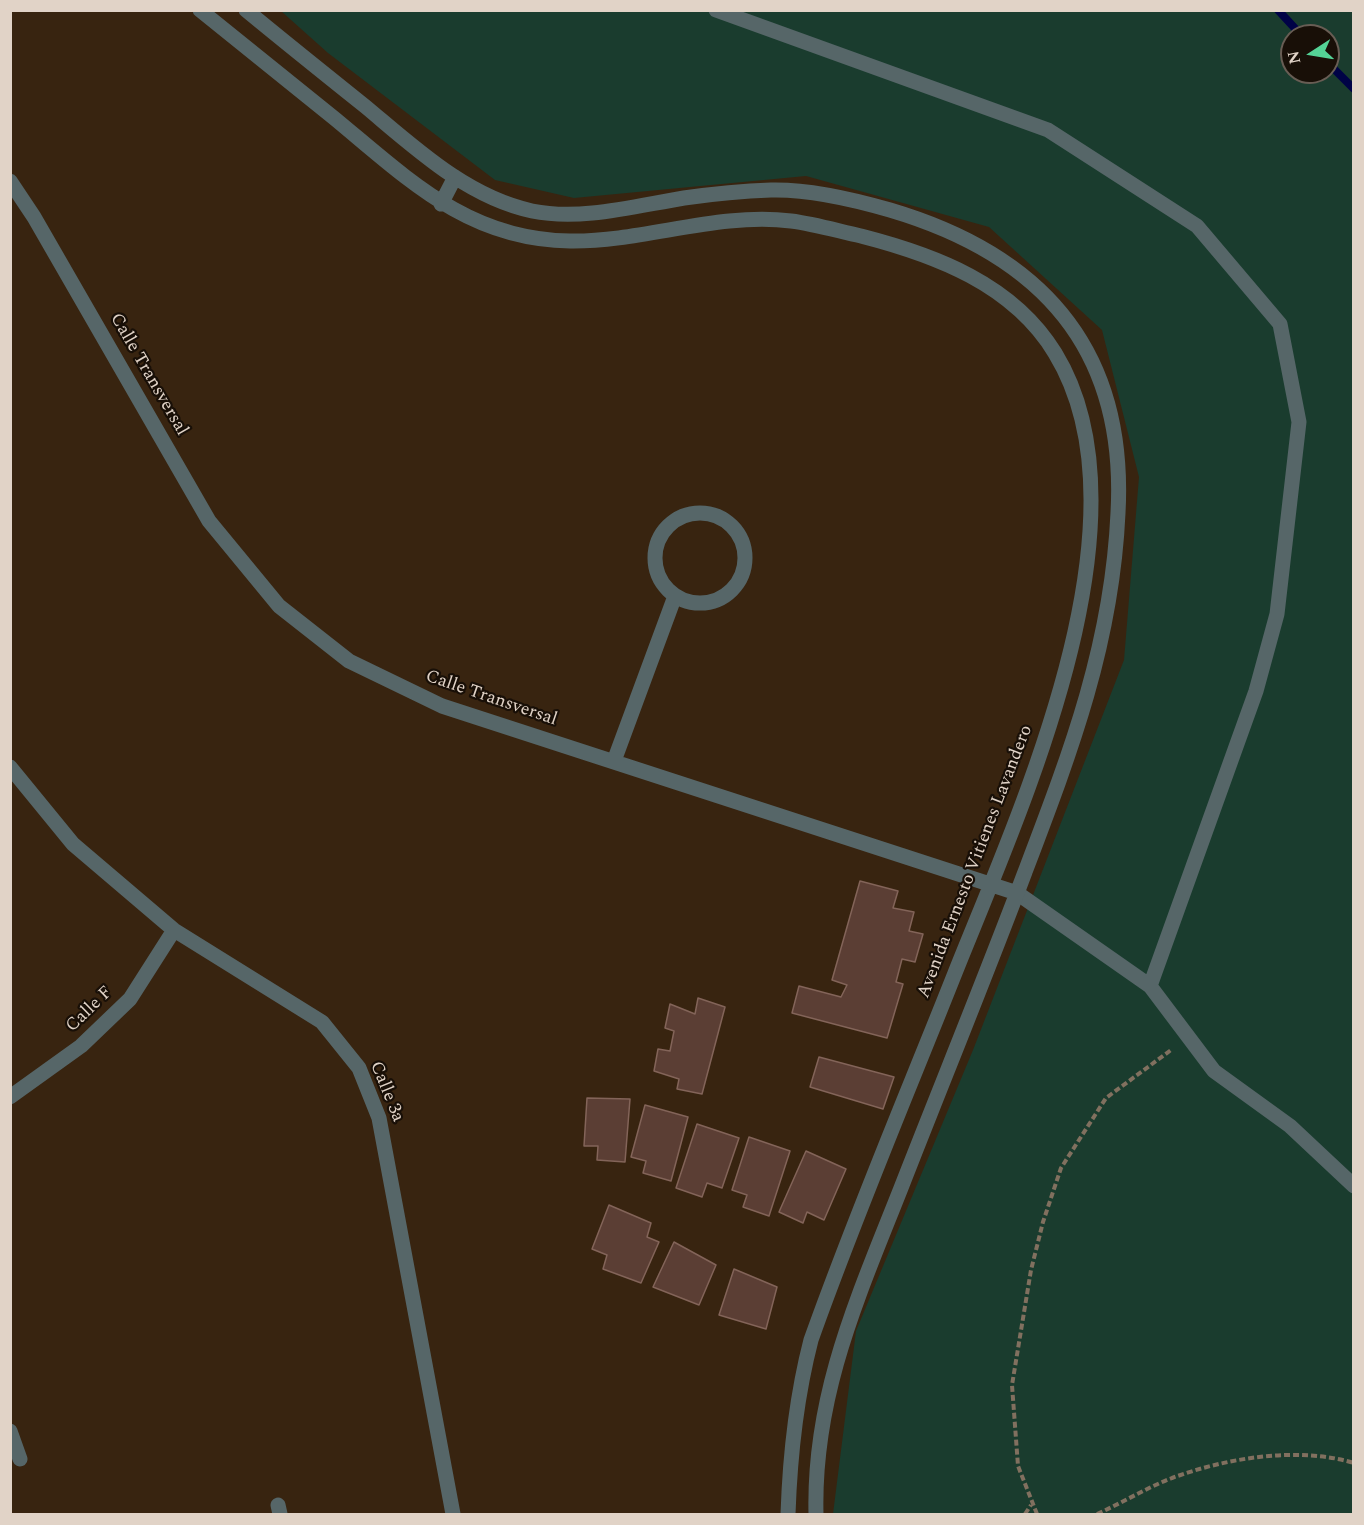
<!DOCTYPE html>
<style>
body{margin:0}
#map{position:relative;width:1364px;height:1525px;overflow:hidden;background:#382410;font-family:Spectral,serif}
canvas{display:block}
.frame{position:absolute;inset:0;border:12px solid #e1d3c7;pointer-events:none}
.north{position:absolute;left:1280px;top:24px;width:60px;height:60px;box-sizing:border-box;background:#180f07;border:2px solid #685d54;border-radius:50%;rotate:258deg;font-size:16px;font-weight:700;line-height:24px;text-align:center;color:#e1d3c7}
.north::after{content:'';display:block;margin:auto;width:21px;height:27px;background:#54d396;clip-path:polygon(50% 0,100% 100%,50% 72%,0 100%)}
</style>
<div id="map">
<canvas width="1364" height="1525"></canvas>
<div class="frame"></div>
<div class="north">N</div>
</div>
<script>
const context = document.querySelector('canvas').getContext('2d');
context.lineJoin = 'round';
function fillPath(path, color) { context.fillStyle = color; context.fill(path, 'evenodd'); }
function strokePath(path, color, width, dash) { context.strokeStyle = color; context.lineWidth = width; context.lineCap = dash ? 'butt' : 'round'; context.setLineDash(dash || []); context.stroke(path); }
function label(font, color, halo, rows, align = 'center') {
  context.font = font + ' Spectral,serif'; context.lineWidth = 4.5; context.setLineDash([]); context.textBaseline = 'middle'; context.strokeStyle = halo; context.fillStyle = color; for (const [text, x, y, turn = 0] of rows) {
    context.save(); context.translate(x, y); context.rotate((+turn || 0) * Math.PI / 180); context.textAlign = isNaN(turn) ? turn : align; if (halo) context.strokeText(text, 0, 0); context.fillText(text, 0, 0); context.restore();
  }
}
fillPath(new Path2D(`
 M281 11H1353V1514H833L856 1331 973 1050 1124 660 1139 477 1102 330 989 227 806 176 574 198 495 180 328 53ZM1292 36H1328V72H1292Z`), '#1a3c2e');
strokePath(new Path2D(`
 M1278 10 1302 36
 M1328 63 1354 89`), '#000246', 8);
const building = new Path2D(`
 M860 881 898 891 893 908 914 912 909 931 923 934 915 962 902 959 896 982 903 984 887 1038 792 1013 799 986 841 997 847 985 832 980Z
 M698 998 725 1007 702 1094 677 1089 679 1079 654 1071 658 1049 670 1051 674 1031 665 1028 670 1004 695 1014Z
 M819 1057 894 1077 883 1109 810 1087Z
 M587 1098 630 1099 625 1162 597 1160 598 1146H584Z
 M645 1105 688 1117 671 1181 643 1173 646 1161 631 1157Z
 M697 1124 739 1138 722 1188 707 1183 702 1197 676 1188Z
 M749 1137 790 1151 769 1216 743 1207 747 1195 732 1190Z
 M806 1151 846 1169 824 1220 807 1212 803 1223 779 1212Z
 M609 1205 651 1223 647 1237 659 1242 641 1283 603 1269 607 1255 592 1249Z
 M674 1242 716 1265 699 1305 653 1287Z
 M734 1269 777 1287 766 1329 719 1315Z`);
fillPath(building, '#5b3e34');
strokePath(building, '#836459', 1.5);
strokePath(new Path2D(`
 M1025 1514 1031 1505
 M1037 1514 1018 1466 1012 1385 1031 1270 1043 1222 1061 1168 1106 1098 1171 1050
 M1097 1514C1122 1503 1146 1488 1172 1478 1226 1458 1298 1446 1354 1463`), '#81705f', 4, [6, 3]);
strokePath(new Path2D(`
 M716 10 1048 130 1197 226 1280 324 1299 422 1277 614 1256 691 1150 986
 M1017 893 1150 986 1214 1071 1290 1126 1354 1186`), '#566668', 15);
strokePath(new Path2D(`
 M200 10C244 46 289 82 334 118 408 179 468 240 570 241 644 242 717 212 791 221 815 224 838 231 861 236 935 255 1013 284 1055 353 1156 518 1020 810 955 973 907 1094 855 1216 811 1340 796 1398 790 1455 788 1514
 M246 10C286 43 326 75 366 107 415 148 467 197 532 211 581 221 635 206 684 198 712 194 742 191 771 190 810 189 852 199 890 210 1042 255 1127 349 1118 513 1112 644 1071 751 1025 872 985 978 942 1083 901 1188 858 1297 813 1395 816 1514
 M10 181 34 217 209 521 279 606 349 661 442 706 1017 893
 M441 204 455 177
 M655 558a45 45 0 1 1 90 0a45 45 0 1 1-90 0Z
 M614 761 675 596
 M10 767 73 844 174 930 322 1022 359 1068 379 1118 453 1514
 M10 1097 81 1046 130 999 174 930
 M10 1431 20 1459
 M278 1505 280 1514`), '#566668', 15);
label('18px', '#e1d3c7', '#180f07', [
 ["Calle Transversal",148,375,60],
 ["Calle Transversal",491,699,19],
 ["Avenida Ernesto Vitienes Lavandero",976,862,-69],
 ["Calle F",90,1010,-44],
 ["Calle 3a",386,1092,68]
]);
</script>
